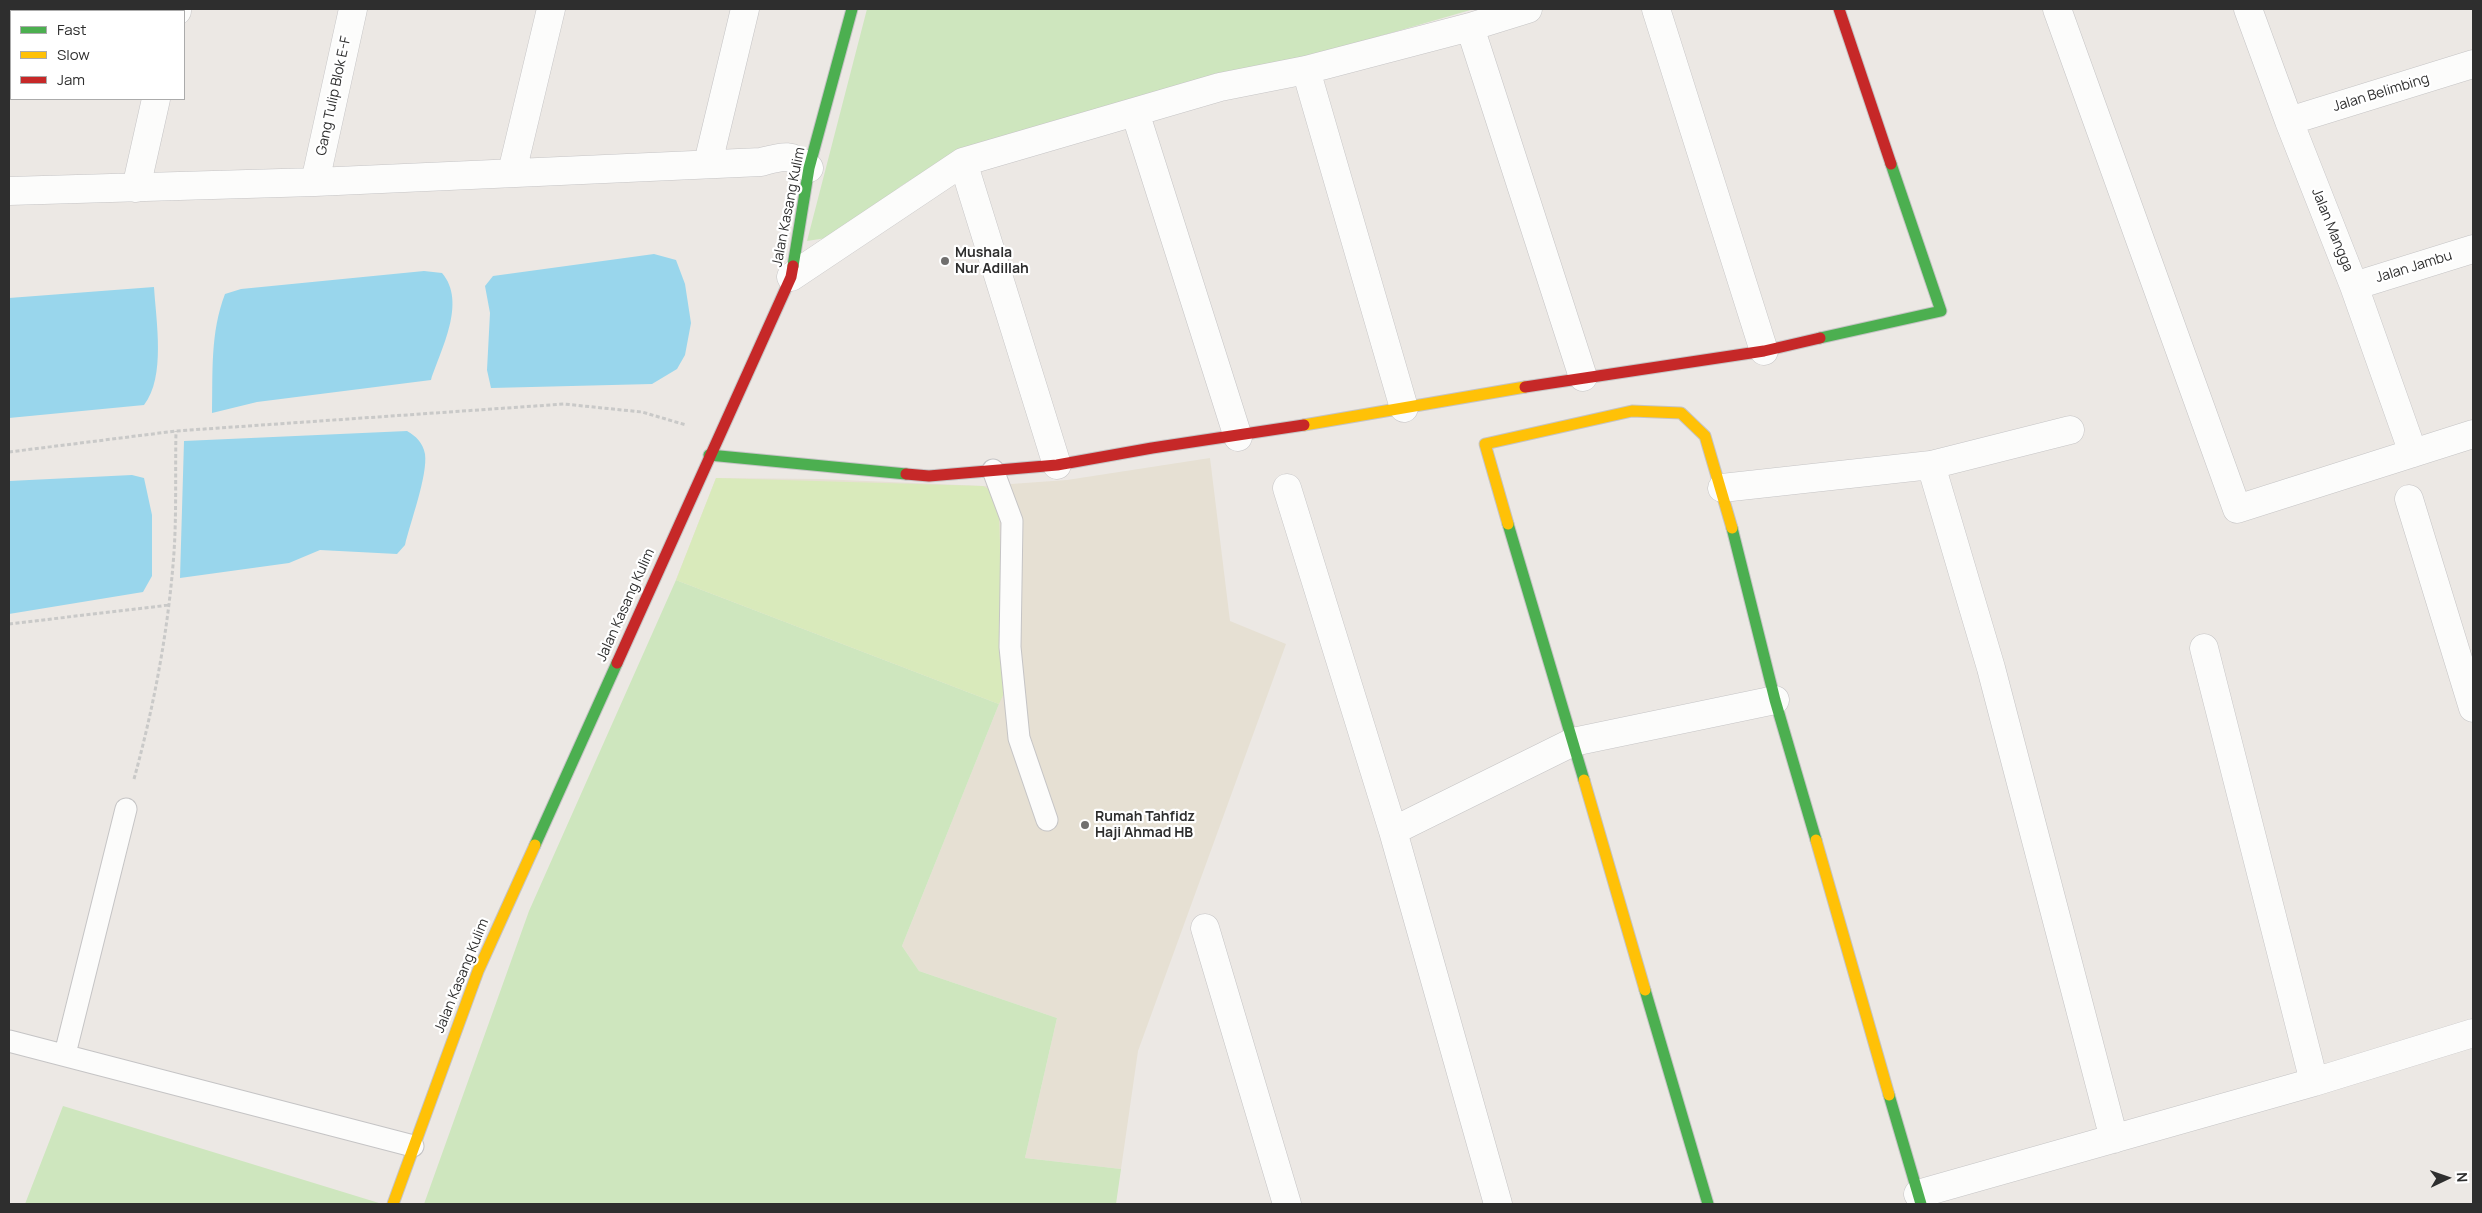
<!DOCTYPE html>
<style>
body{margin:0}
#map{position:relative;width:2482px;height:1213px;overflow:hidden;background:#ece8e4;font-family:Manrope,sans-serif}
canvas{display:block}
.frame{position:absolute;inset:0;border:10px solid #2e2e2e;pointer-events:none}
.legend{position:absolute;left:10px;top:10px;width:175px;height:90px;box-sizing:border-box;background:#fff;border:1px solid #ababab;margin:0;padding:6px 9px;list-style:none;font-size:15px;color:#2e2e2e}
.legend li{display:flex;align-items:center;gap:10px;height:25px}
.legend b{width:25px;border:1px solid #ababab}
.north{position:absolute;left:2422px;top:1153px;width:50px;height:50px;-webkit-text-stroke:4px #fff;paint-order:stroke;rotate:87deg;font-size:14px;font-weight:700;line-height:20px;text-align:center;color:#2e2e2e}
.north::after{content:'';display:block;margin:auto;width:18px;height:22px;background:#2e2e2e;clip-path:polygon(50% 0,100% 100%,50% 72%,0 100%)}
</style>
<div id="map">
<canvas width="2482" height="1213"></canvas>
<div class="frame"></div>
<ul class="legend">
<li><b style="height:6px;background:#4caf50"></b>Fast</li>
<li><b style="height:6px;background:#ffc107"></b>Slow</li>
<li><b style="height:6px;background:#c62828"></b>Jam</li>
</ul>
<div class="north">N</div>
</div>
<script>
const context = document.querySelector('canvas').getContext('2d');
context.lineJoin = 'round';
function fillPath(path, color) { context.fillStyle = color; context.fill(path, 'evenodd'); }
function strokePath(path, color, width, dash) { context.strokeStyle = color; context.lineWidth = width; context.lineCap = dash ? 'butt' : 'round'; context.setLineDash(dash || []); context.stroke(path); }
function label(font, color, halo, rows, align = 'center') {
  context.font = font + ' Manrope,sans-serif'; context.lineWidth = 4.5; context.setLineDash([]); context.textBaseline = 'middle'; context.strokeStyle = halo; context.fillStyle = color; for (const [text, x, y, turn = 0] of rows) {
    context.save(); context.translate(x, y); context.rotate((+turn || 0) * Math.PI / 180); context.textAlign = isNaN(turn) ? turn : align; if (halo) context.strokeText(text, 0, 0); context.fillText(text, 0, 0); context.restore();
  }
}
fillPath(new Path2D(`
 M1210 458 1230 621 1286 644 1138 1051 1121 1169 1025 1158 1057 1018 919 971 902 946 999 704 676 580 716 478 820 479 983 486 1067 480Z`), '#e6e0d3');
fillPath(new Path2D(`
 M867 9H1474L1304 58 961 149 901 186 839 236 807 241Z
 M676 580 999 704 902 946 919 971 1057 1018 1025 1158 1121 1169 1116 1204H424L529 911Z
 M63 1106 379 1203 25 1204Z`), '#cee6be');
fillPath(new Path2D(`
 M716 478 983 486 992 491 999 515 1005 691 999 704 676 580Z`), '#d9eabb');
fillPath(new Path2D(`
 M654 254 676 260 685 284 691 323 685 355 677 369 652 384 491 388 487 370 490 313 485 286 493 276Z
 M424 271 442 273C467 302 441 349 431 380L257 402 212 413C213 373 210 333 225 294L241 289Z
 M154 287C156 321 166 377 144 405L9 418V298Z
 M407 431C416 436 423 443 425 454 428 475 410 523 405 545L397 554 320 550 289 563 180 578 184 441Z
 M132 475 144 478 152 515V576L143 592 9 614V481Z`), '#99d6ec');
const lane = new Path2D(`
 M993 470 1012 521 1010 647 1019 738 1047 820
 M9 1041 413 1146
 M65 1054 126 809`);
const street = new Path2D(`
 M1656 9 1764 351
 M2057 9 2237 509 2473 434
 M2248 9 2289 121 2354 286 2413 453
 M177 11V9
 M1470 27 1583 377
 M1306 70 1404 408
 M1135 112 1238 437
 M2289 121 2473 64
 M963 162 1057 465
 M708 163 745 9
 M512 172 551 9
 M315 182 353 9
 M136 188 156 99
 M9 191 315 182 761 162C783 156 791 153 809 168
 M791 277 963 162 1220 87 1306 70 1470 27 1528 9
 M2354 286 2473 249
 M1931 465 1991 668 2114 1139
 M1287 488 1393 831
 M1722 488 1931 465 2070 430
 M2409 499 2473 708
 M2204 648 2314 1082
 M1205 928 1287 1204
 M1918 1194 2314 1082 2473 1033
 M1498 1204 1393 831 1573 742 1775 700`);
const fast = new Path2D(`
 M793 266 809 168 852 9
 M1820 338 1941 311 1891 164
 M709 455 906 474
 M1508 524 1584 780
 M1732 528 1775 700 1816 840
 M535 845 617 663
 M1645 990 1708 1204
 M1889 1095 1921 1204`);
const slow = new Path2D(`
 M1304 425 1525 387
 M1508 524 1485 444 1632 411 1681 413 1705 436 1732 528
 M1584 780 1645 990
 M1816 840 1889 1095
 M393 1204 478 971 535 845`);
const jam = new Path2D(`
 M1839 9 1891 164
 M1525 387 1764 351 1820 338
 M906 474 929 476 1057 465 1152 448 1304 425
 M617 663 791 277 793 266`);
strokePath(lane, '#c5c4c5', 23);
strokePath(street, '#c5c4c5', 29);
strokePath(fast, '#c5c4c5', 13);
strokePath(slow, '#c5c4c5', 13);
strokePath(jam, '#c5c4c5', 13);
strokePath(new Path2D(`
 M9 452 176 431 564 404 642 412 686 425
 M9 624 169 605
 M134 779C153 710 167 637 173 565 177 521 175 476 176 431`), '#c9c9c8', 3, [4, 2.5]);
strokePath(lane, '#fcfcfb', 21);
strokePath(street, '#fcfcfb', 28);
strokePath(fast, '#4caf50', 11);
strokePath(slow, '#ffc107', 11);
strokePath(jam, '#c62828', 11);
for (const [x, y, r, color] of [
 [945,261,5,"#706f6e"],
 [1085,825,5,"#706f6e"]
]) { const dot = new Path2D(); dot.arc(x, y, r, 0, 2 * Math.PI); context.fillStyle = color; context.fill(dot); strokePath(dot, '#fff', 2); }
label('14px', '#2e2e2e', '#fff', [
 ["Jalan Belimbing",2381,93,-17],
 ["Gang Tulip Blok E-F",334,96,-78],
 ["Jalan Kasang Kulim",789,207,-79],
 ["Jalan Mangga",2332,230,68],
 ["Jalan Jambu",2414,267,-17],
 ["Jalan Kasang Kulim",626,605,-66],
 ["Jalan Kasang Kulim",462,976,-68]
]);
label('bold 14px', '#2e2e2e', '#fff', [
 ["Mushala",955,253],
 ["Nur Adillah",955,269],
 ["Rumah Tahfidz",1095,817],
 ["Haji Ahmad HB",1095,833]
], 'left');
</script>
